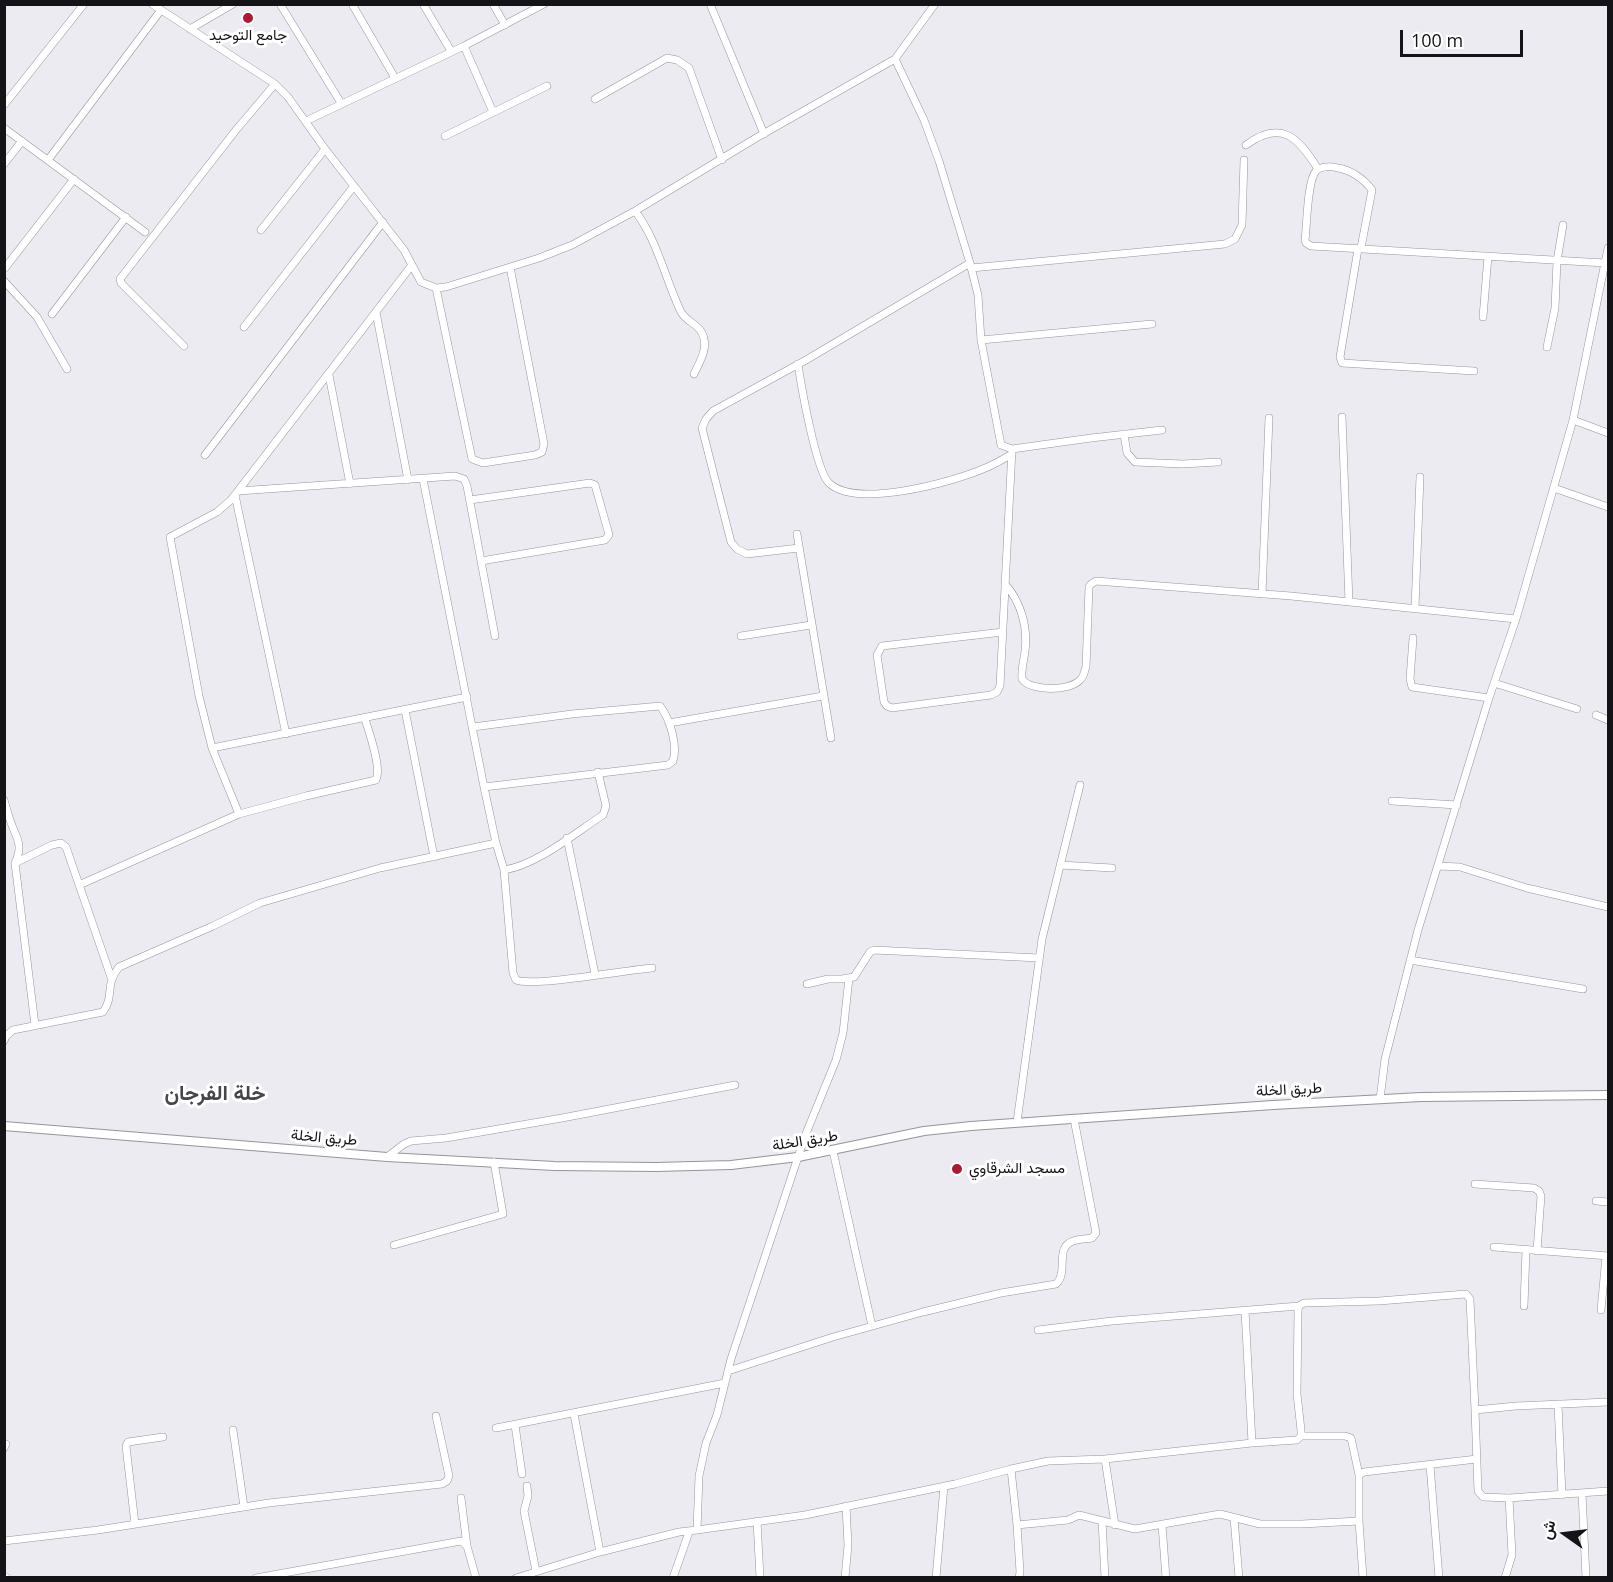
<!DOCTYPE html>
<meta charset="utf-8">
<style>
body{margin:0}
#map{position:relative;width:1613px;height:1582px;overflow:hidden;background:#ebebf1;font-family:"Open Sans",Vazirmatn,sans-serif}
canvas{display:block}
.frame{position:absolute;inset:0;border:6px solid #141416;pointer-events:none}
.north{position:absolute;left:1535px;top:1504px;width:60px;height:60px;-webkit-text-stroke:4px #fff;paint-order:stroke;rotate:284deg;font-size:16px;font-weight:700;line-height:24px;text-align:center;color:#141416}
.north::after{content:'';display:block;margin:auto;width:21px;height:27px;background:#141416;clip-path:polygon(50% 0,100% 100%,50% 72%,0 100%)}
.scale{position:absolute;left:1400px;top:30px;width:123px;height:27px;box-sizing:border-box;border:3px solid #141416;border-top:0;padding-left:8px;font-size:18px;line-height:21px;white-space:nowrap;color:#141416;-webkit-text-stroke:4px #fff;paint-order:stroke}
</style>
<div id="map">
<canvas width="1613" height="1582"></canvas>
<div class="frame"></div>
<div class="north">ش</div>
<div class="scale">100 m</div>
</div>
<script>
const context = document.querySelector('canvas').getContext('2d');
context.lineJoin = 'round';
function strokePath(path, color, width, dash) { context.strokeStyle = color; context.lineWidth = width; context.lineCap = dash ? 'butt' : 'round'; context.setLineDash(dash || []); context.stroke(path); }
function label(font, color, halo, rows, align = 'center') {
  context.font = font + ' "Open Sans",Vazirmatn,sans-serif'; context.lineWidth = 6; context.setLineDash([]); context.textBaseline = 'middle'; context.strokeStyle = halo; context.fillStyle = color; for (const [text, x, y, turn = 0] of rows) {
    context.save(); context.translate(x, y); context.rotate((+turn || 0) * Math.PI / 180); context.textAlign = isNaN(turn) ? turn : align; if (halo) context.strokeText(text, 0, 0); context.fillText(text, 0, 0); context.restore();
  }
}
const minor = new Path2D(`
 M152 4 275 84 288 97 325 149 404 250 421 282 436 288 446 287 539 258 572 245 635 211 756 138 895 59 935 4
 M280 4 341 103
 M352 4 395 78
 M423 4 451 51
 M493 4 505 25
 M710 4 764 134
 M190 29 233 4
 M464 46 493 112
 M895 59 924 120 939 161 970 263 978 295 981 340 1001 445 1012 449 1091 438 1162 430
 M595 99 667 58 677 60 689 68 722 160
 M4 105 84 4
 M306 121 464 46 544 4
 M4 128 145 232
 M445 136 547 86
 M1246 145C1281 119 1298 137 1318 169
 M48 160 161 10
 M4 164 22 141
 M635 211C658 241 665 279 681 312 687 323 702 325 704 339 707 351 699 363 694 374
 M261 230 325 149
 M1361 248 1372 190C1364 179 1351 170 1338 168 1331 166 1321 166 1316 171 1307 181 1307 226 1305 240L1306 243 1311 246 1605 263
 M1358 249 1340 357 1342 363 1474 371
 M5 268 74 179
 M971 268 1225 244 1235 239 1242 225 1244 160
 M4 281 37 317 67 369
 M436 288 472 459 483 463 535 455 542 452 544 444 510 267
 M376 312 408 480
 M52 314 126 217
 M1483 317 1488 256
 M244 327 354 186
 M981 340 1152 324
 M184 346 121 283 120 279 236 130 275 84
 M1547 347 1555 308 1557 261 1563 225
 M798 364C801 385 816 471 829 483 856 509 952 482 983 469 993 465 1002 460 1012 454
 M329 375 350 484
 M1342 417 1349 602
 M1573 420 1608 433
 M1124 434 1127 453 1135 462 1183 464 1218 462
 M205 455 383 222
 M423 479 484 787 496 843 504 870C537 865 575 833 603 815L606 806 598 772
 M1554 488 1608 507
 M238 491 455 476 464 479 467 486 495 636
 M235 495 286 734
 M470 500 590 483 595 485 608 531 609 535 605 540 481 561
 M797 534 831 738
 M799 548 747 554 737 549 731 542 702 428 706 419 713 411 806 360 970 263
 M1005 584C1021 602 1028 627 1025 651 1024 660 1021 670 1022 679 1031 692 1070 691 1080 680 1084 677 1084 672 1086 667L1089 587 1091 584 1096 581 1291 596 1516 619
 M1262 594 1269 418
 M1415 608 1420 477
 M1003 632 882 646 877 655 884 702 887 706 892 708 991 695 997 692 1000 686 1012 449
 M741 636 811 625
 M1413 638 1410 679 1412 687 1489 698
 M1494 683 1577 709
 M405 710 434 857
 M1596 715 1608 720
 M365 719C369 732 382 768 376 780L306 796 239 814 212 748 199 696 170 537 217 512 231 500 412 265
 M669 723 823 696
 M473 727 572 714 660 706C670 719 678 745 673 761L668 765 484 787
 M212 748 467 697
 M4 800C6 807 8 814 10 820 16 838 24 844 15 863L35 1025
 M1392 801 1457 805
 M567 838 595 974
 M15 863 52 845 61 843 66 847 111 977
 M1060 865 1112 868
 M1438 866 1460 867 1527 888 1608 907
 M504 870 513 973 516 980C533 987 626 970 652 968
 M79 885 239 814
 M1410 960 1583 989
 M807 984 828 979H842L854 977 870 952 874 950 1039 958
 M4 1041 6 1036 13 1030 103 1012C115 995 104 986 119 967L213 926 260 903 380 868 496 843
 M1380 1099 1385 1059 1418 930 1489 698 1516 619 1573 420 1608 248
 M1017 1122 1042 939 1080 785
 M833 1151 872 1326
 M387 1157 404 1144 411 1141 446 1138 562 1118 735 1085
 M1475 1184 1534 1188 1539 1191 1541 1196 1537 1251
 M1596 1201 1608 1202
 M394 1245 503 1214 494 1162
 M1494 1247 1608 1256
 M1524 1306 1526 1250
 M1245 1310 1252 1443
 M1601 1310 1606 1256
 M1038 1330 1112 1321 1299 1306
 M728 1371 833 1337 923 1312 1001 1293 1056 1284C1069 1272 1054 1248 1073 1241 1079 1239 1086 1239 1092 1238L1096 1233 1074 1119
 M1608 1402 1516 1406 1475 1410 1478 1491 1483 1497 1509 1498 1608 1491
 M1558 1404 1562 1495
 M574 1414 600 1552
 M515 1425 522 1474
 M496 1428 725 1383
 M233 1430 244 1507
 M1301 1436H1345L1351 1438 1359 1475
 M4 1448 6 1444
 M1105 1459 1115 1525
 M1430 1465 1439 1578
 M1011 1469 1017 1525 1068 1520 1079 1515 1135 1529 1220 1514 1260 1524H1302L1359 1521
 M527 1486 528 1496 524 1511 536 1571
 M1582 1493 1586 1578
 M461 1498 467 1546
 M1234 1518 1239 1578
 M757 1521 760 1578
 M1102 1521 1105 1578
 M135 1524 126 1446 128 1442 163 1437
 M1017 1525 1020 1572 1019 1578
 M1162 1525 1166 1578
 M697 1530 805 1515 955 1484 1011 1469 1048 1461 1105 1459 1252 1443 1297 1440 1301 1436V1430L1297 1394 1298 1310 1299 1306 1304 1303 1379 1301 1466 1294 1470 1299 1475 1410
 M4 1541 98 1530 269 1503 442 1484 447 1481 449 1476 436 1416
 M4 1576 7 1578
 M256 1578 461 1541 467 1546 476 1578
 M516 1578 600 1552 679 1532 697 1530 699 1476 706 1443 717 1415 731 1359 805 1136 836 1060 843 1033 849 978
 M673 1578 689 1532
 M845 1578 848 1545 846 1506
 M936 1578 944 1486
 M1363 1578 1359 1521V1475L1364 1472 1477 1459
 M1505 1578 1512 1555 1509 1498`);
const tertiary = new Path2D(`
 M4 1126 387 1157 554 1166 656 1167 731 1165 798 1157 924 1131 971 1126 1273 1105 1421 1097 1608 1095`);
strokePath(minor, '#94949a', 8);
strokePath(tertiary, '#94949a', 10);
strokePath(minor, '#fff', 7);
strokePath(tertiary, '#fff', 8);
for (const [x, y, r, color] of [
 [248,18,6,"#ad1934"],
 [957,1169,6,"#ad1934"]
]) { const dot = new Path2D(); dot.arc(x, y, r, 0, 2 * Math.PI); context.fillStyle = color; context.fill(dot); strokePath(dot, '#fff', 2); }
label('15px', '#141416', '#fff', [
 ["جامع التوحيد",248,36],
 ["مسجد الشرقاوي",969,1169,"left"]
]);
label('15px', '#141416', '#fff', [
 ["طريق الخلة",1289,1090,-3],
 ["طريق الخلة",324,1138,5],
 ["طريق الخلة",805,1141,-9]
]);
label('bold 21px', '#45464b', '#fff', [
 ["خلة الفرجان",215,1094]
]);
</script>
